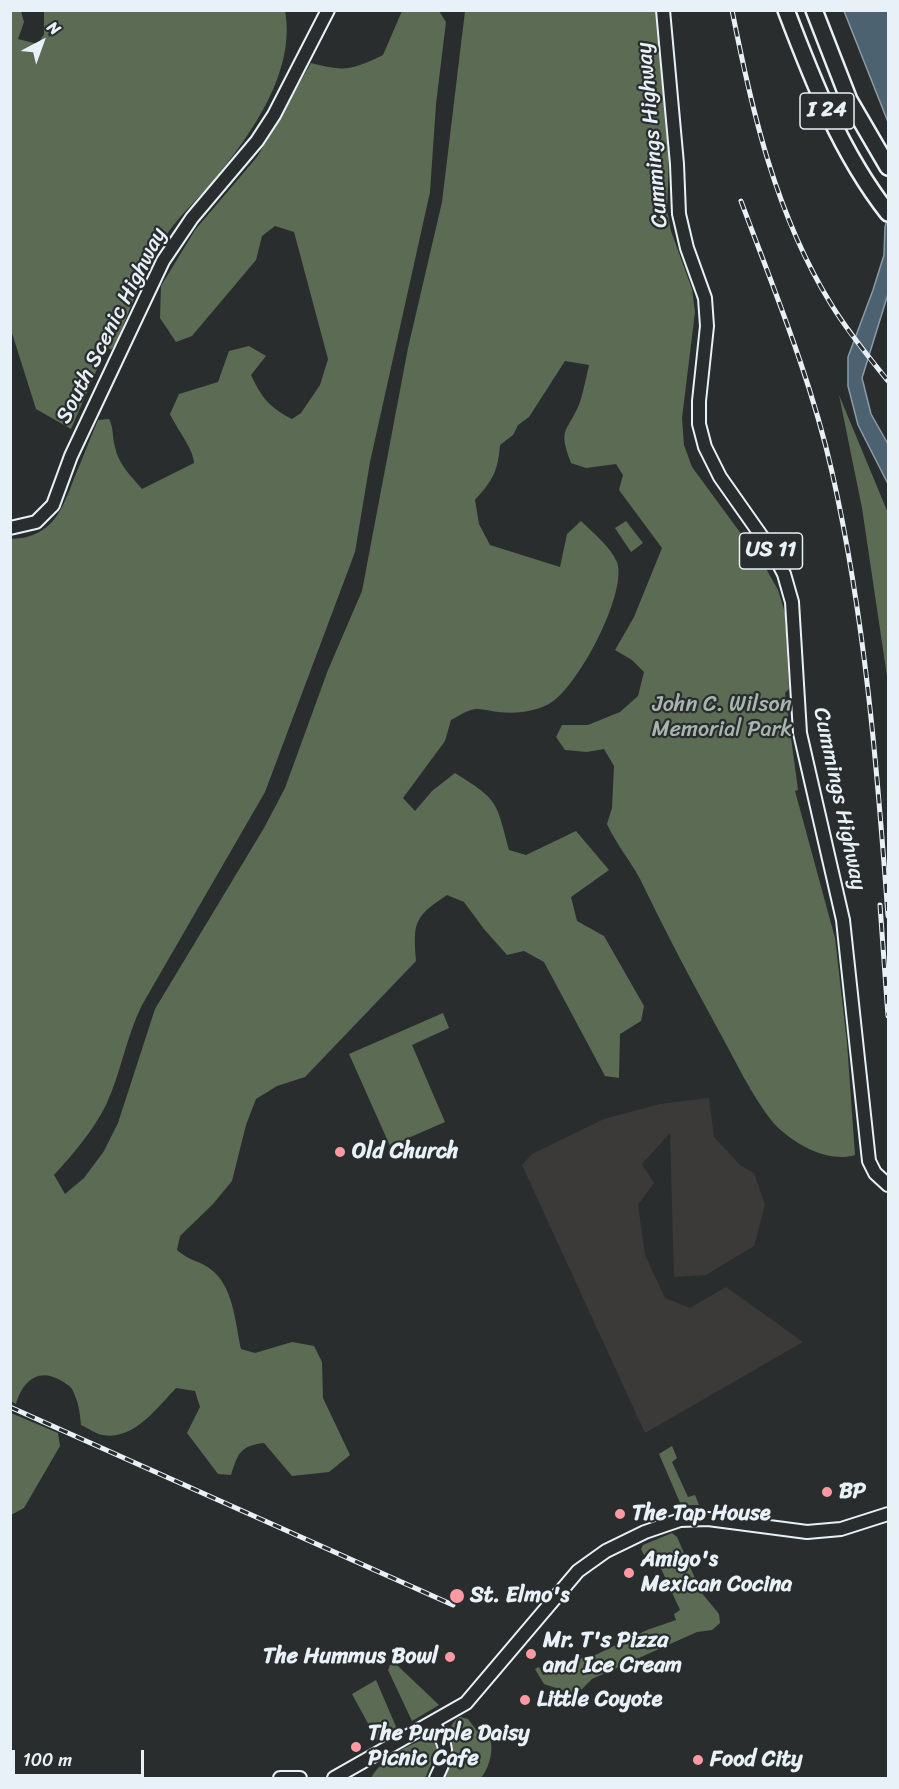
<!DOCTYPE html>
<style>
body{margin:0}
#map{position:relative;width:899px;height:1789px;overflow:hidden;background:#2a2d2e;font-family:Sriracha,sans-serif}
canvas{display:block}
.frame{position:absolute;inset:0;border:12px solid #e8f1f8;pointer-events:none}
.north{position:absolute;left:12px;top:12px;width:60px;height:60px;-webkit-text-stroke:4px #2a2d2e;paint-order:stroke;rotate:41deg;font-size:16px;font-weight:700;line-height:24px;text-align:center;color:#e8f1f8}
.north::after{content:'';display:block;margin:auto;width:21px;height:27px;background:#e8f1f8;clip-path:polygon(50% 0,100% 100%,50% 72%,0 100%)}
.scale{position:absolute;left:12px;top:1750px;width:132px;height:27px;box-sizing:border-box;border:3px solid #e8f1f8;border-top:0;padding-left:8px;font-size:18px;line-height:21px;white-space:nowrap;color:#e8f1f8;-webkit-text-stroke:4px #2a2d2e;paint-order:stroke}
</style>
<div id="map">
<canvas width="899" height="1789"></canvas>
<div class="frame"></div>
<div class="north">N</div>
<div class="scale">100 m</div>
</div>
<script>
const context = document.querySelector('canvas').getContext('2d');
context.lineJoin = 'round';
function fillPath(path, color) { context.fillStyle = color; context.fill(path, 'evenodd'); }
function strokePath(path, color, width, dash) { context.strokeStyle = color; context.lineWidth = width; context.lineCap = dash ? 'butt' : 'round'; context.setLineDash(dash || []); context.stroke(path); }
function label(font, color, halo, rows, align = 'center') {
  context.font = font + ' Sriracha,sans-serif'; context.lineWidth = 4.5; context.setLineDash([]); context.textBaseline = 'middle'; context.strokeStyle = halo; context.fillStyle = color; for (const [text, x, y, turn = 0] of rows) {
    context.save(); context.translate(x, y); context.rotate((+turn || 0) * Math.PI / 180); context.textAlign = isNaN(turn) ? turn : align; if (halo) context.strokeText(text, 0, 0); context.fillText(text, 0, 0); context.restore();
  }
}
fillPath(new Path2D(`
 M709 1098 714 1137 741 1166 754 1173 765 1205 754 1246 706 1275 674 1277 670 1133 642 1164 654 1183 638 1205 645 1255 665 1298 690 1308 726 1287 803 1342 645 1433 522 1165 532 1154 604 1119 660 1104Z`), '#3c3a38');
fillPath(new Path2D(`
 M285 11C296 70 253 132 217 176 202 195 183 212 169 231 146 266 131 305 116 344L111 350 107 346 71 429 36 409 11 330V11H21L24 22 18 39 38 44 44 34V11Z
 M402 11H439L446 22 436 104 430 192 370 462 355 552 265 792 142 1005C126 1037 121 1073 106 1105 93 1131 74 1153 54 1175L65 1194 84 1178 104 1151 118 1123 155 1009 264 828 285 788 328 670 362 591 408 348 442 202 465 11H659L670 130 667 210 671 231 692 289 695 312 682 418 684 445 692 467 764 565 778 590 785 613 789 689 785 693 798 790 795 791 835 938 847 1043 855 1155C828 1164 789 1142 771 1120 751 1094 736 1062 720 1033 692 982 665 931 640 879 630 860 616 844 607 824L612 808 614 766 604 749 587 752 565 750 556 737 562 725H588L620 712 638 696 644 672 632 660 615 650 634 617 662 548 619 490 623 475 616 464 586 468 571 463C557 426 568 433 580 402 584 390 586 377 589 365L565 361 529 417 518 425 513 435 500 445C498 471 493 480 475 500L479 524 490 545 560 567 567 534 581 521C593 533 610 546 617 562 628 593 576 692 547 705 532 712 515 714 498 712 490 711 479 707 471 710 464 712 457 717 451 720L445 741 403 798 415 811 432 791 455 773C498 800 496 800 509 850L526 855 576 831 609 870 571 897 577 921 604 936 644 1006 641 1021 620 1034 619 1078 605 1076 544 962 524 951 507 955 484 929 464 902 447 895C414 917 413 922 416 961L305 1077 277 1086 256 1099 246 1125 232 1181 213 1204 180 1236 177 1250C189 1261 198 1260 209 1268 234 1285 235 1323 241 1349L255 1353 292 1342 314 1346 322 1362 323 1398 350 1455 329 1472 292 1476 264 1443C240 1446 238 1453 231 1475L218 1474 187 1433 200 1407 195 1391 176 1388C158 1407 133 1441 103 1435 96 1434 88 1428 81 1425 80 1412 78 1400 72 1389 69 1385 65 1383 60 1380 38 1367 22 1382 16 1404L11 1401 10 539C53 538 62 510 75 476 83 457 90 439 98 420L109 419C114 429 112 436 115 447 118 464 132 477 142 489L194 463C194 450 177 429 170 414L179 394 218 382 229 351 249 346 266 356 251 375C261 397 270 408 292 419L301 413 320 385 328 359 294 232 275 226 262 236 256 260 192 336 176 342 160 318 161 286 195 230 257 157 311 63C345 72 352 70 383 55Z
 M839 395 888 513V683L862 508Z
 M626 521 643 543 631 552 615 528Z
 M443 1013 449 1028 412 1045 445 1122 390 1146 349 1054Z
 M11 1413 58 1433 60 1446 24 1508 11 1515Z
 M672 1446 677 1458 672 1462 688 1497 695 1495 699 1505H681L659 1454Z
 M672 1533 677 1537 701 1592 719 1614 720 1623 712 1630 697 1632 592 1679 581 1690 574 1686 571 1693 544 1684 535 1669 539 1667 543 1675 557 1669 558 1672 582 1658 585 1660 647 1630 676 1620 674 1614 680 1610 653 1551 644 1555 641 1549 643 1545Z
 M396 1664 399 1667 439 1705 412 1721 388 1670 390 1665Z
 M376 1680 397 1729 377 1740 352 1694Z
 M460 1717 468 1719 477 1731 487 1733C496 1745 490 1767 481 1778H442C445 1771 450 1763 452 1756 456 1740 442 1728 460 1717Z
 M426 1740 436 1744 438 1749 425 1778H371C379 1762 408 1743 426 1740Z`), '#5c6b54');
const water = new Path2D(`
 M844 11H888V122Z
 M888 217V294L862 378 871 414 888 444V484L858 425 848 386V357L873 290 884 255 885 227Z`);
fillPath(water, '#4d6270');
strokePath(water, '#8b9ba6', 1.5);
const major = new Path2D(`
 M663 10 677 164 679 214 687 248 705 298 707 326 699 401V424L705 447 720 477 772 551 784 574 792 602 800 733 843 920 869 1161 875 1173 888 1185
 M10 528 36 522 53 505 71 456 163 261 192 218 257 141 274 115 328 10
 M433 1722C448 1748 449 1752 436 1778
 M280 1778H300
 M334 1778 466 1703 578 1571 606 1551 645 1532 680 1520 708 1519 807 1532 841 1529 888 1514`);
const highway = new Path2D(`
 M786 10C813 81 841 153 888 213
 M814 10 849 100 888 167`);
strokePath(major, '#e8f1f8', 16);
strokePath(highway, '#e8f1f8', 20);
strokePath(major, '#2a2d2e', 12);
strokePath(highway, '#2a2d2e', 15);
const rail = new Path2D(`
 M732 10C752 112 776 215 831 304 848 332 868 356 888 381
 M741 201C774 290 811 379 832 472 865 618 877 766 888 916
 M880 905 888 1016
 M10 1407 453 1605`);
strokePath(rail, '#e8f1f8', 5);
strokePath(rail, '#2a2d2e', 3, [9]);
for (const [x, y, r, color] of [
 [340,1152,6,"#ff9aa2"],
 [827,1492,6,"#ff9aa2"],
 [620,1514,6,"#ff9aa2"],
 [629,1573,6,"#ff9aa2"],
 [457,1596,8,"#ff9aa2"],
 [531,1654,6,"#ff9aa2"],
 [450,1657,6,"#ff9aa2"],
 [525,1700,6,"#ff9aa2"],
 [356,1747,6,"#ff9aa2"],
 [698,1760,6,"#ff9aa2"]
]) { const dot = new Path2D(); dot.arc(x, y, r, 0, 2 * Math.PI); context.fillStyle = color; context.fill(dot); strokePath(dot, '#2a2d2e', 2); }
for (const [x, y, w] of [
 [827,111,54],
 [771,551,63]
]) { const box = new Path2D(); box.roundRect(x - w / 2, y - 18, w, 36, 4.5); context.fillStyle = '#2a2d2e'; context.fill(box); strokePath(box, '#e8f1f8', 1.5); }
label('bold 21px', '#e8f1f8', null, [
 ["I 24",827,111],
 ["US 11",771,551]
]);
label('22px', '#e8f1f8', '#2a2d2e', [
 ["Cummings Highway",653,135,-95],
 ["South Scenic Highway",112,326,-63],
 ["Cummings Highway",839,799,78]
]);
label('22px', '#a9b5ae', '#2a2d2e', [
 ["John C. Wilson",722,705],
 ["Memorial Park",722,730]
]);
label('bold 22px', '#e8f1f8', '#2a2d2e', [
 ["Old Church",352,1152],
 ["BP",839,1492],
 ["The Tap House",632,1514],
 ["Amigo's",641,1560],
 ["Mexican Cocina",641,1585],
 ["St. Elmo's",470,1596],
 ["Mr. T's Pizza",543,1641],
 ["and Ice Cream",543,1666],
 ["The Hummus Bowl",438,1657,"right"],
 ["Little Coyote",537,1700],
 ["The Purple Daisy",368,1734],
 ["Picnic Cafe",368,1759],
 ["Food City",710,1760]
], 'left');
</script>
